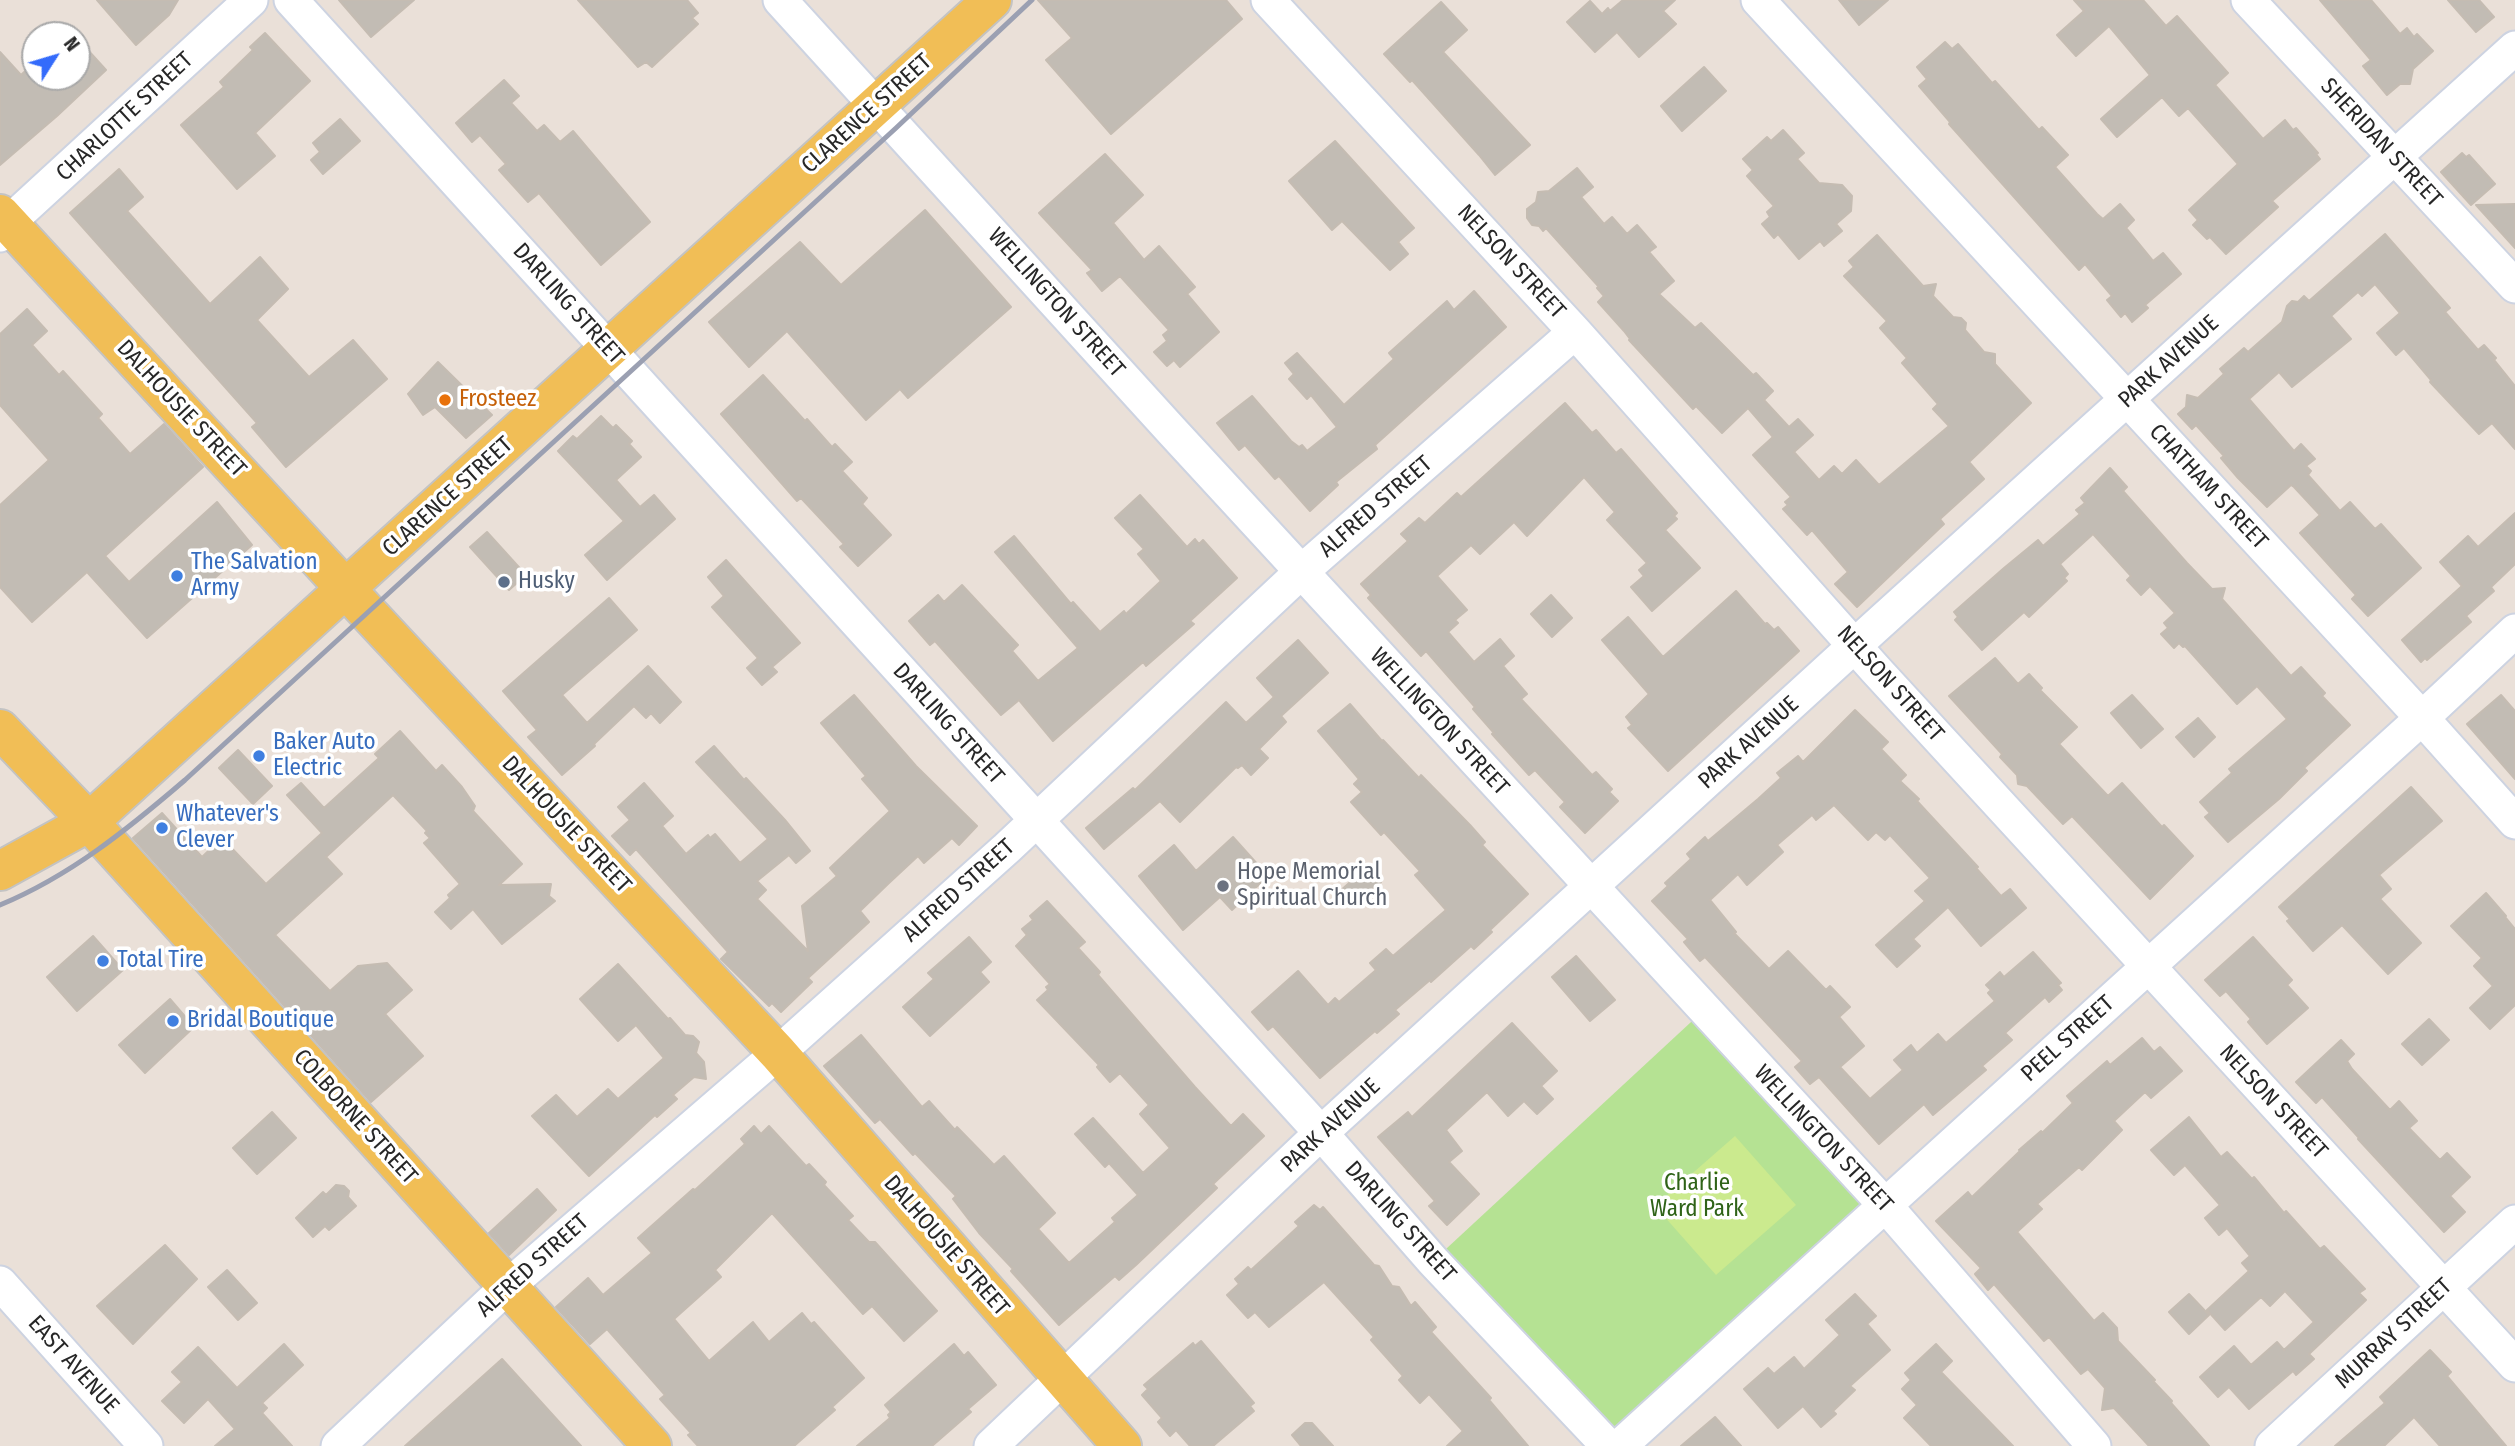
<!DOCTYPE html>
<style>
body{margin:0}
#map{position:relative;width:2515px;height:1446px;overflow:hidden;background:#eae0d8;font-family:"Fira Sans Condensed",sans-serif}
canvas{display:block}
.north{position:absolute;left:21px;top:21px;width:70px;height:70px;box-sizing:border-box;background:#fff;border:2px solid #a9a9a9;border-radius:50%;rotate:53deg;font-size:19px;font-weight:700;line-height:28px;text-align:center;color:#272727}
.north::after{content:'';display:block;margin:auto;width:24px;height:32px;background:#346bfb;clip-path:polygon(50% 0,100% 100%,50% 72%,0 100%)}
</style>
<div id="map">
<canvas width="2515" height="1446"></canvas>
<div class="north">N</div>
</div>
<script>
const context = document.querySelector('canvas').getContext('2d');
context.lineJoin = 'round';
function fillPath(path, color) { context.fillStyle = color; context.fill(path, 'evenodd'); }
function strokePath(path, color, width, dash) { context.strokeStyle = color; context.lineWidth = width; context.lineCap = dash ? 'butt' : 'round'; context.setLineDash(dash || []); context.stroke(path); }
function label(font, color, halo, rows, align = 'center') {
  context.font = font + ' "Fira Sans Condensed",sans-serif'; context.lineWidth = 7; context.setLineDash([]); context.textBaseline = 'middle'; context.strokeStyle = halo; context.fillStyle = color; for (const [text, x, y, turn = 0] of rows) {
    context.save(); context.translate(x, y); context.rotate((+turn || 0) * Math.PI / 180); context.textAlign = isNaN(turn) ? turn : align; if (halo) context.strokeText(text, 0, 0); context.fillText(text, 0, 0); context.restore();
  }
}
fillPath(new Path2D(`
 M1704 1010 1885 1205 1620 1446 1433 1261Z`), '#b5e293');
fillPath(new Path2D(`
 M1735 1136 1796 1205 1716 1275 1655 1206Z`), '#cbea8e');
const building = new Path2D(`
 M97 0H178L169 15 136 45Z
 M339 0H414L371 37Z
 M578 0H687L698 13 692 18 698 24 652 67 646 62 638 67Z
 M1038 0H1226L1242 19 1111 134 1046 60 1072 38Z
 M1623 0H1675L1663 11 1676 24 1639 57 1617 32 1595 52 1567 22 1590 1 1602 14 1608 8 1610 11Z
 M1839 0H1888L1859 25Z
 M2074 0H2143L2166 26 2177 16 2228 73 2215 85 2263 139 2285 120 2293 130 2296 128 2318 153 2316 154 2320 159 2272 201 2278 207 2226 254 2210 237 2207 239 2193 225 2198 220 2189 210 2238 164 2188 108 2179 116 2162 97 2117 137 2101 119 2150 75 2109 26 2076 56 2057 35 2084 11Z
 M2320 0H2371L2400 34 2407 28 2414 37 2417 34 2433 51 2413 69 2410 84H2400L2387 95 2363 66 2371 60Z
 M2448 0H2479L2494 17 2476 32Z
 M1441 2 1467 30 1443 52 1530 145 1495 175 1479 155 1412 80 1410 82 1384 54Z
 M265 33 310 81 255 133 275 156 237 189 181 125 224 87 220 82 253 50 250 47Z
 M77 38 106 70 57 116 0 165V52L21 75 35 62V77H77Z
 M1945 42 1952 49 1958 44 1992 83 1995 81 2039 130 2042 127 2068 155 2055 167 2097 214 2103 219 2120 204 2134 220 2126 228 2153 261 2163 253 2181 274 2145 305 2148 308 2132 322 2125 313 2121 317 2107 300 2112 296 2085 264 2079 270 1949 124 1950 122 1919 86 1927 79 1917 67Z
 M1704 67 1726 91 1682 131 1661 106Z
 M504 80 519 96 511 103 537 131 544 125 560 142 573 131 650 222 601 265 539 193 528 202 499 170 506 164 480 135 472 142 456 123Z
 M340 119 360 141 323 174 311 160 320 152 313 143Z
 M1783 130 1804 153 1797 159 1819 183 1842 185 1852 196 1851 211 1836 224 1842 231 1824 246 1820 241 1799 259 1778 234 1774 238 1762 224 1770 217 1767 212 1774 206 1747 176 1753 170 1743 159 1767 137 1771 141Z
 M1335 141 1414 228 1398 242 1408 254 1390 270 1342 221 1332 230 1289 181Z
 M2462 153 2466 157 2469 155 2495 184 2471 205 2441 172Z
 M1105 154 1143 195 1113 223 1144 260 1159 246 1195 287 1187 294 1219 332 1180 367 1174 360 1167 366 1154 352 1167 341 1163 335 1169 330 1120 276 1102 291 1087 273 1092 270 1039 213Z
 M1577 168 1593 187 1581 197 1604 224 1612 217 1627 234 1637 225 1656 247 1649 252 1674 281 1659 294 1695 328 1701 323 1753 375 1756 373 1773 391 1764 400 1789 427 1798 419 1813 435 1794 452 1819 480 1834 466 1842 474 1856 460 1879 485 1949 426 1933 409 1938 404 1902 363 1907 358 1880 328 1887 321 1844 276 1854 267 1849 261 1877 235 1923 286 1936 284 1933 296 1953 317 1961 318 1966 323 1965 330 1984 352 1995 354V364L2031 403 1969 462 1984 479 1940 519 1944 524 1857 607 1835 584 1848 572 1812 530 1807 535 1783 509 1788 505 1785 502 1791 497 1753 455 1773 437 1748 408 1722 433 1696 406 1693 409 1629 340 1630 339 1624 331 1598 302 1604 296 1597 288 1599 287 1546 228 1543 231 1539 226 1532 225 1527 218V209L1536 202 1538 192 1549 191Z
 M119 169 143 197 127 211 210 304 260 257 288 289 257 320 309 377 353 340 387 379 286 467 252 427 257 423 70 213Z
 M2515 204V248L2476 205Z
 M925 210 1011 307 908 398 900 389 866 420 787 331 749 367 709 322 800 242 841 285Z
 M2385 234 2450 308 2445 312 2478 350 2484 345 2496 358 2494 360 2515 386V449L2492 423 2479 434 2430 382 2431 380 2404 348 2396 355 2377 333 2400 313 2375 284 2362 296 2358 292 2331 316 2351 339 2292 387 2279 372 2249 399 2294 451 2301 444 2315 459 2306 466 2311 471 2308 475 2340 511 2350 502 2375 529 2381 524 2421 568 2368 616 2352 599 2356 595 2300 533 2320 515 2294 487 2291 485 2267 507 2238 478 2221 458 2224 456 2196 425 2192 429 2178 414 2186 407 2187 395 2198 398 2224 374 2220 369 2244 348 2248 352 2282 322 2287 306 2292 301 2298 302 2304 296 2309 301Z
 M1474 291 1506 327 1375 445 1377 449 1336 482 1338 485 1310 511 1279 476 1275 479 1245 445 1239 450 1217 423 1252 396 1291 441 1299 447 1302 445 1307 451 1337 427 1311 395 1307 399 1289 379 1294 374 1285 363 1297 353 1344 405 1394 359 1389 353 1447 301 1454 310Z
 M27 309 47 331 32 345 59 375 63 371 102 414 98 418 130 454 164 424 203 467 105 556 129 582 217 502 252 545 147 638 87 572 32 622 0 587V505L49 460 0 405V334Z
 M438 362 492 415 466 438 435 407 423 415 408 394Z
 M763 375 805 421 807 419 832 447 835 444 852 462 842 471 867 498 862 504 891 535 858 566 840 547 844 544 801 498 797 501 721 414Z
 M1565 403 1592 433 1596 430 1616 453 1621 449 1677 513 1674 516 1677 519 1665 530 1700 568 1652 611 1631 587 1644 576 1639 570 1647 563 1607 520 1615 512 1584 477 1527 536 1514 522 1480 554 1471 545 1437 576 1467 610 1455 620 1458 623 1448 632 1474 662 1500 639 1514 656 1503 666 1527 694 1521 699 1592 775 1596 772 1612 789 1609 792 1618 801 1585 833 1560 807 1565 802 1535 770 1529 775 1492 734 1494 733 1473 709 1475 707 1426 651 1421 656 1368 598 1371 595 1361 584 1408 541 1401 534 1419 518 1425 523 1457 493 1461 497Z
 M601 416 613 428 616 425 632 441 629 444 641 457 616 480 640 507 654 495 675 519 607 580 585 555 624 521 558 451 573 436 577 439Z
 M2110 468 2127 487 2123 491 2187 563 2212 589 2225 588 2222 599 2291 676 2301 667 2325 693 2322 696 2350 725 2304 768 2307 771 2279 799 2228 842 2205 817 2210 813 2200 802 2232 773 2229 769 2287 719 2257 686 2237 704 2185 646 2183 647 2179 643 2174 648 2161 634 2168 628 2164 623 2175 613 2150 586 2141 595 2127 580 2131 576 2093 534 2060 564 2068 574 2064 578 2067 581 2029 617 2024 612 1982 650 1955 620 1958 617 1954 612 2004 568 2038 540 2043 546 2080 514 2076 510 2085 503 2081 498Z
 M1140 495 1187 547 1195 539 1199 544 1203 540 1237 578 1190 621 1194 624 1146 666 1143 662 1053 741 1019 700 1001 715 935 641 930 645 909 621 938 595 944 602 962 585 1018 645 1012 651 1038 681 1078 648 995 552 1014 536 1071 604 1073 602 1100 632 1124 611 1126 614 1161 581 1138 554 1144 549 1115 518Z
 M2515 513V564L2491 587 2494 591 2466 616 2471 622 2427 660 2425 658 2421 662 2402 640 2462 586 2440 562 2468 536 2478 547Z
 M487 532 526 575 509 590 470 547Z
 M726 560 800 643 772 667 777 672 762 685 747 668 758 658 712 607 724 596 708 577Z
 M1736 591 1765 624 1767 623 1774 630 1778 627 1799 651 1668 771 1628 728 1632 725 1626 717 1649 694 1602 640 1628 617 1663 657Z
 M1551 595 1572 618 1552 637 1531 614Z
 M609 598 637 630 562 695 587 723 648 666 681 702 660 723 651 713 646 718 634 706 594 744 595 746 562 775 528 737 537 730 503 691Z
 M1298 640 1328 673 1281 716 1286 722 1259 749 1268 758 1251 775 1242 765 1238 768 1236 767 1180 822 1160 801 1104 849 1086 828 1133 788 1135 790 1226 702 1246 723 1274 697 1257 678Z
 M1995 658 2018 684 2029 674 2042 688 2040 690 2077 727 2059 744 2108 796 2122 783 2162 827 2164 825 2193 856 2150 899 2072 816 2063 824 2027 786 2018 784 2017 775 2000 757 2002 754 1949 696Z
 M854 695 916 766 977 826 959 845 952 838 924 863 918 856 889 883 860 911 869 922 808 978 812 982 781 1012 772 1003 769 1006 721 959 728 952 636 849 630 855 612 836 630 820 618 807 644 783 673 816 662 826 686 854 708 835 710 838 715 834 740 863 768 839 696 762 714 746 744 780 746 778 785 820 810 851 796 863 789 855 757 881 766 890 757 899 808 951 802 906 837 876 830 868 890 811 862 779 866 776 821 723Z
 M2132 695 2163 729 2141 748 2111 713Z
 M2501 695 2515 711V779L2467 724Z
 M1350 704 1382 741 1383 740 1419 778 1421 775 1470 825 1485 842 1482 845 1528 894 1490 930 1492 932 1474 949 1471 946 1431 982 1430 980 1395 1010 1399 1014 1377 1033 1375 1031 1320 1078 1273 1026 1268 1030 1252 1012 1298 971 1328 1005 1335 998 1339 1002 1376 970 1370 963 1386 949 1393 956 1446 910 1415 875 1420 871 1384 832 1381 835 1351 802 1362 792 1354 784 1359 779 1318 731Z
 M1855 710 1888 742 1881 749 1906 775 1900 781 1919 799 1917 801 1978 867 1976 868 2001 896 2010 889 2026 908 1981 946 1948 907 1913 939 1920 946 1897 967 1876 945 1925 901 1915 891 1930 878 1890 835 1885 840 1876 832 1868 840 1834 805 1816 820 1812 815 1777 845 1783 852 1747 885 1738 874 1710 900 1736 932 1734 933 1769 969 1788 951 1826 990 1830 986 1850 1007 1839 1017 1864 1046 1840 1067 1870 1099 1903 1070 1894 1060 1911 1045 1917 1053 1938 1034 1946 1043 1995 1001 1988 993 1991 990 1986 985 2000 972 2004 977 2033 952 2061 983 2058 985 2062 990 2049 1002 2045 997 2005 1033 2012 1040 1982 1066 1986 1070 1933 1115 1924 1104 1879 1144 1819 1077 1810 1084 1795 1067 1802 1061 1705 957 1700 961 1684 942 1688 939 1652 901 1668 886 1665 883 1691 859 1687 854 1705 837 1708 841 1758 799 1781 778 1777 773 1798 756 1803 762Z
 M2198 718 2215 737 2194 757 2176 737Z
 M400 731 436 771 442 765 462 787 475 806 473 811 522 864 499 885 551 884 549 896 555 901 502 944 473 909 451 929 435 912 450 898 448 895 460 884 424 843 430 838 425 833 427 831 393 795 326 857 342 874 275 935 330 991 358 966 387 963 412 990 385 1014 423 1056 371 1102 133 838 162 813 202 857 222 838 266 884 322 833 287 795 301 783 324 808 379 758 375 754Z
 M238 750 272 786 253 804 219 768Z
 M2411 787 2442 821 2379 875 2391 889 2380 899 2421 943 2388 974 2342 925 2313 951 2287 921 2290 919 2279 907Z
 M1233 837 1268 876 1232 910 1220 897 1183 930 1139 876 1174 845 1196 871Z
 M1367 867 1381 882 1353 907 1339 892Z
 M2486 893 2506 916 2505 917 2515 929V1005L2490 1029 2470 1008 2493 986 2474 966 2482 958 2451 926Z
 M1047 901 1085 942 1078 948 1100 972 1098 975 1195 1087 1231 1126 1243 1114 1264 1136 1213 1184 1217 1188 1136 1265 1119 1280 1115 1276 1059 1325 1011 1271 1013 1269 979 1233 953 1199 956 1196 915 1153 913 1155 880 1119 875 1123 824 1066 861 1035 922 1107 929 1101 955 1130 957 1127 994 1165 1004 1156 1055 1213 1038 1229 1069 1263 1115 1222 1112 1218 1138 1195 1109 1163 1105 1167 1075 1134 1093 1118 1143 1173 1170 1148 1140 1114 1149 1105 1120 1073 1110 1082 1097 1067 1099 1065 1037 1000 1048 990 1046 987 1050 984 1016 946 1027 935 1022 929 1033 920 1030 916Z
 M93 936 123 970 77 1011 47 977Z
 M969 937 991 962 980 972 989 982 930 1036 903 1007 934 979 928 973Z
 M2253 937 2292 980 2287 985 2308 1008 2267 1044 2248 1022 2251 1019 2226 991 2220 996 2205 980Z
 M1576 956 1615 1000 1590 1021 1552 977Z
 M618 964 668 1019 670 1018 685 1035 693 1036 699 1042 696 1053 704 1062 706 1079 694 1077 673 1095 677 1099 657 1117 655 1115 589 1176 532 1116 556 1095 577 1117 608 1089 618 1099 664 1058 636 1025 618 1041 580 999Z
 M170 999 194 1027 145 1073 119 1045Z
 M2429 1019 2449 1040 2422 1065 2402 1044Z
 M1512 1023 1557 1071 1541 1086 1553 1099 1537 1114 1524 1101 1508 1116 1487 1092 1446 1130 1462 1151 1449 1162 1479 1194 1447 1225 1429 1206 1435 1201 1378 1137 1408 1112 1412 1117Z
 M2142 1038 2154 1052 2160 1047 2182 1071 2151 1098 2145 1092 2114 1121 2122 1130 2082 1170 2079 1167 2037 1204 2042 1209 2017 1232 2094 1321 2103 1313 2117 1328 2118 1341 2155 1380 2153 1381 2172 1401 2171 1403 2209 1446H2149L2114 1408 2102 1410 2105 1388 2088 1369 2081 1374 2049 1337 2044 1341 1994 1284 1988 1290 1975 1274 1981 1268 1936 1221 1968 1192 1972 1197 2020 1151 2019 1150 2041 1131 2042 1133 2073 1103 2067 1096 2107 1061 2110 1065Z
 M2341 1040 2354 1054 2347 1061 2352 1069 2390 1110 2399 1101 2417 1121 2409 1128 2440 1160 2447 1153 2470 1177 2450 1196 2465 1212 2444 1232 2358 1139 2359 1138 2322 1097 2316 1103 2296 1082Z
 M272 1112 296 1138 257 1174 233 1148Z
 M2189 1117 2221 1157 2227 1152 2252 1179 2254 1177 2284 1213 2286 1211 2320 1249 2324 1246 2365 1289 2359 1293 2366 1300 2309 1354 2314 1359 2296 1375 2293 1371 2249 1409 2229 1387 2218 1397 2200 1377 2234 1346 2251 1365 2277 1342 2284 1350 2314 1322 2285 1291 2270 1306 2261 1297 2225 1330 2207 1310 2249 1271 2242 1263 2250 1256 2227 1228 2219 1235 2205 1218 2220 1205 2185 1165 2174 1175 2151 1150Z
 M754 1126 761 1134 769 1126 806 1166 809 1164 826 1182 824 1185 853 1216 848 1220 869 1242H875L937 1311 904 1341 872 1306 863 1314 772 1213 715 1270 721 1277 674 1319 709 1361 753 1322 769 1342 802 1313 811 1324 814 1322 864 1378 832 1407 835 1410 794 1446H698L688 1435 691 1433 660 1399 665 1395 607 1329 590 1344 556 1307 588 1278 603 1295 652 1253 638 1238 693 1189 695 1190 745 1144 741 1139Z
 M336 1185 344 1186 349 1191 348 1197 356 1206 329 1230 325 1226 313 1237 296 1218 323 1192 326 1195Z
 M537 1189 556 1210 509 1255 489 1233Z
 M1314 1205 1320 1210 1323 1207 1374 1265 1379 1266 1392 1286 1399 1287 1411 1306 1415 1302 1436 1327 1431 1332 1491 1398 1489 1400 1528 1446H1447L1463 1431 1429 1394 1420 1403 1399 1380 1403 1376 1371 1340 1374 1337 1324 1282 1269 1327 1255 1312 1248 1318 1227 1295 1239 1284 1235 1279 1248 1267 1251 1270 1299 1226 1295 1222Z
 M165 1245 197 1279 133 1344 97 1306Z
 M227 1270 257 1303 238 1320 208 1287Z
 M1855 1294 1876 1316 1867 1324 1890 1350 1850 1386 1855 1390 1833 1411 1836 1414 1821 1427 1803 1406 1778 1428 1744 1389 1768 1368 1774 1374 1794 1357 1804 1369 1840 1335 1826 1320Z
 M2189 1294 2209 1315 2189 1334 2169 1312Z
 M1201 1341 1254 1403 1250 1406 1254 1411 1213 1446H1190L1176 1430 1170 1436 1158 1422 1162 1418 1142 1395 1148 1389 1144 1385 1193 1343 1195 1346Z
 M284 1344 303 1365 262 1403 267 1408 262 1413 292 1446H215L235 1429 208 1399 184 1423 162 1401 182 1382 172 1372 198 1347 237 1388Z
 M954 1344 964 1356 968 1352 996 1385 968 1409 971 1412 932 1446H857L890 1418 888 1415 891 1412 885 1405Z
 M1936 1344 1952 1361 1941 1372 2013 1446H1931L1904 1418 1917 1405 1902 1389 1911 1380 1905 1373Z
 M2430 1350 2451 1372 2447 1376 2506 1446H2440L2414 1417 2384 1446H2335L2385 1403 2380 1397Z
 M502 1359 581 1446H405Z
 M1715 1417 1741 1446H1681Z
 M1305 1423H1312L1333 1446H1301L1292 1435Z`);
fillPath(building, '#c2bcb4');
strokePath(building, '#c5bcb2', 2);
const minor = new Path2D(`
 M291 0 1321 1133 1433 1261 1608 1446
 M780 0 1171 430 1885 1205 2094 1446
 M1268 0 1575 332 1876 670 2515 1365
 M1758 0 2422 718 2515 822
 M2248 0 2515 286
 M0 235 8 223 251 0
 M0 1283 146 1446
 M338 1446 508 1286 778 1053 1007 848 1301 572 1575 332
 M991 1446 1321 1133 1874 628 2515 48
 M1620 1446 2422 718 2515 631
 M2272 1446 2515 1222`);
const major = new Path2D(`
 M0 214 367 612 778 1053 1122 1446
 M0 729 89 822 652 1446
 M0 871 89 822 992 0`);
strokePath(minor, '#cdd3e1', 37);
strokePath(major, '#c3c3c3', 42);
strokePath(minor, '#fff', 33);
strokePath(major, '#f1be56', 38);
strokePath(new Path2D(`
 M0 905C70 876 128 829 185 780L896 128 1032 0`), '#9ba0b2', 5);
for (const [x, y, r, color] of [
 [445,400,7,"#e8710a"],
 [177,576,7,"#3f7fe0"],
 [504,582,7,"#5c6f8a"],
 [259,756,7,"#3f7fe0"],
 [162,828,7,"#3f7fe0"],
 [1223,886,7,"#6b7280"],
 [103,961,7,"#3f7fe0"],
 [173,1021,7,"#3f7fe0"]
]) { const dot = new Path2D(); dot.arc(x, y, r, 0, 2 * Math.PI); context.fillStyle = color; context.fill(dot); strokePath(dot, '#fff', 2.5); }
label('23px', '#272727', '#fff', [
 ["CLARENCE STREET",867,114,-42],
 ["CHARLOTTE STREET",125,117,-43],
 ["SHERIDAN STREET",2381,143,47],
 ["NELSON STREET",1511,262,47],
 ["WELLINGTON STREET",1056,303,48],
 ["DARLING STREET",568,304,48],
 ["PARK AVENUE",2169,362,-42],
 ["DALHOUSIE STREET",181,409,47],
 ["CHATHAM STREET",2208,487,47],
 ["CLARENCE STREET",448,497,-42],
 ["ALFRED STREET",1376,507,-41],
 ["NELSON STREET",1890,684,48],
 ["WELLINGTON STREET",1439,722,47],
 ["DARLING STREET",948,724,48],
 ["PARK AVENUE",1749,743,-42],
 ["DALHOUSIE STREET",566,825,47],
 ["ALFRED STREET",959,891,-42],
 ["PEEL STREET",2068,1039,-42],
 ["NELSON STREET",2273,1102,47],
 ["COLBORNE STREET",355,1117,48],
 ["PARK AVENUE",1331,1126,-43],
 ["WELLINGTON STREET",1823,1139,47],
 ["DARLING STREET",1400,1222,48],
 ["DALHOUSIE STREET",946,1246,49],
 ["ALFRED STREET",533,1266,-42],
 ["MURRAY STREET",2394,1334,-43],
 ["EAST AVENUE",73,1365,48]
]);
label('23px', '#c56008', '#fff', [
 ["Frosteez",459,400]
], 'left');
label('23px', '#366cbe', '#fff', [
 ["The Salvation",191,563],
 ["Army",191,589],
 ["Baker Auto",273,743],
 ["Electric",273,769],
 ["Whatever's",176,815],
 ["Clever",176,841],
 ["Total Tire",117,961],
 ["Bridal Boutique",187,1021]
], 'left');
label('23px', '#4e5e75', '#fff', [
 ["Husky",518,582]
], 'left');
label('23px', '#5b616d', '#fff', [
 ["Hope Memorial",1237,873],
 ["Spiritual Church",1237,899]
], 'left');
label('23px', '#2f6318', '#fff', [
 ["Charlie",1697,1184],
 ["Ward Park",1697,1210]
]);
</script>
